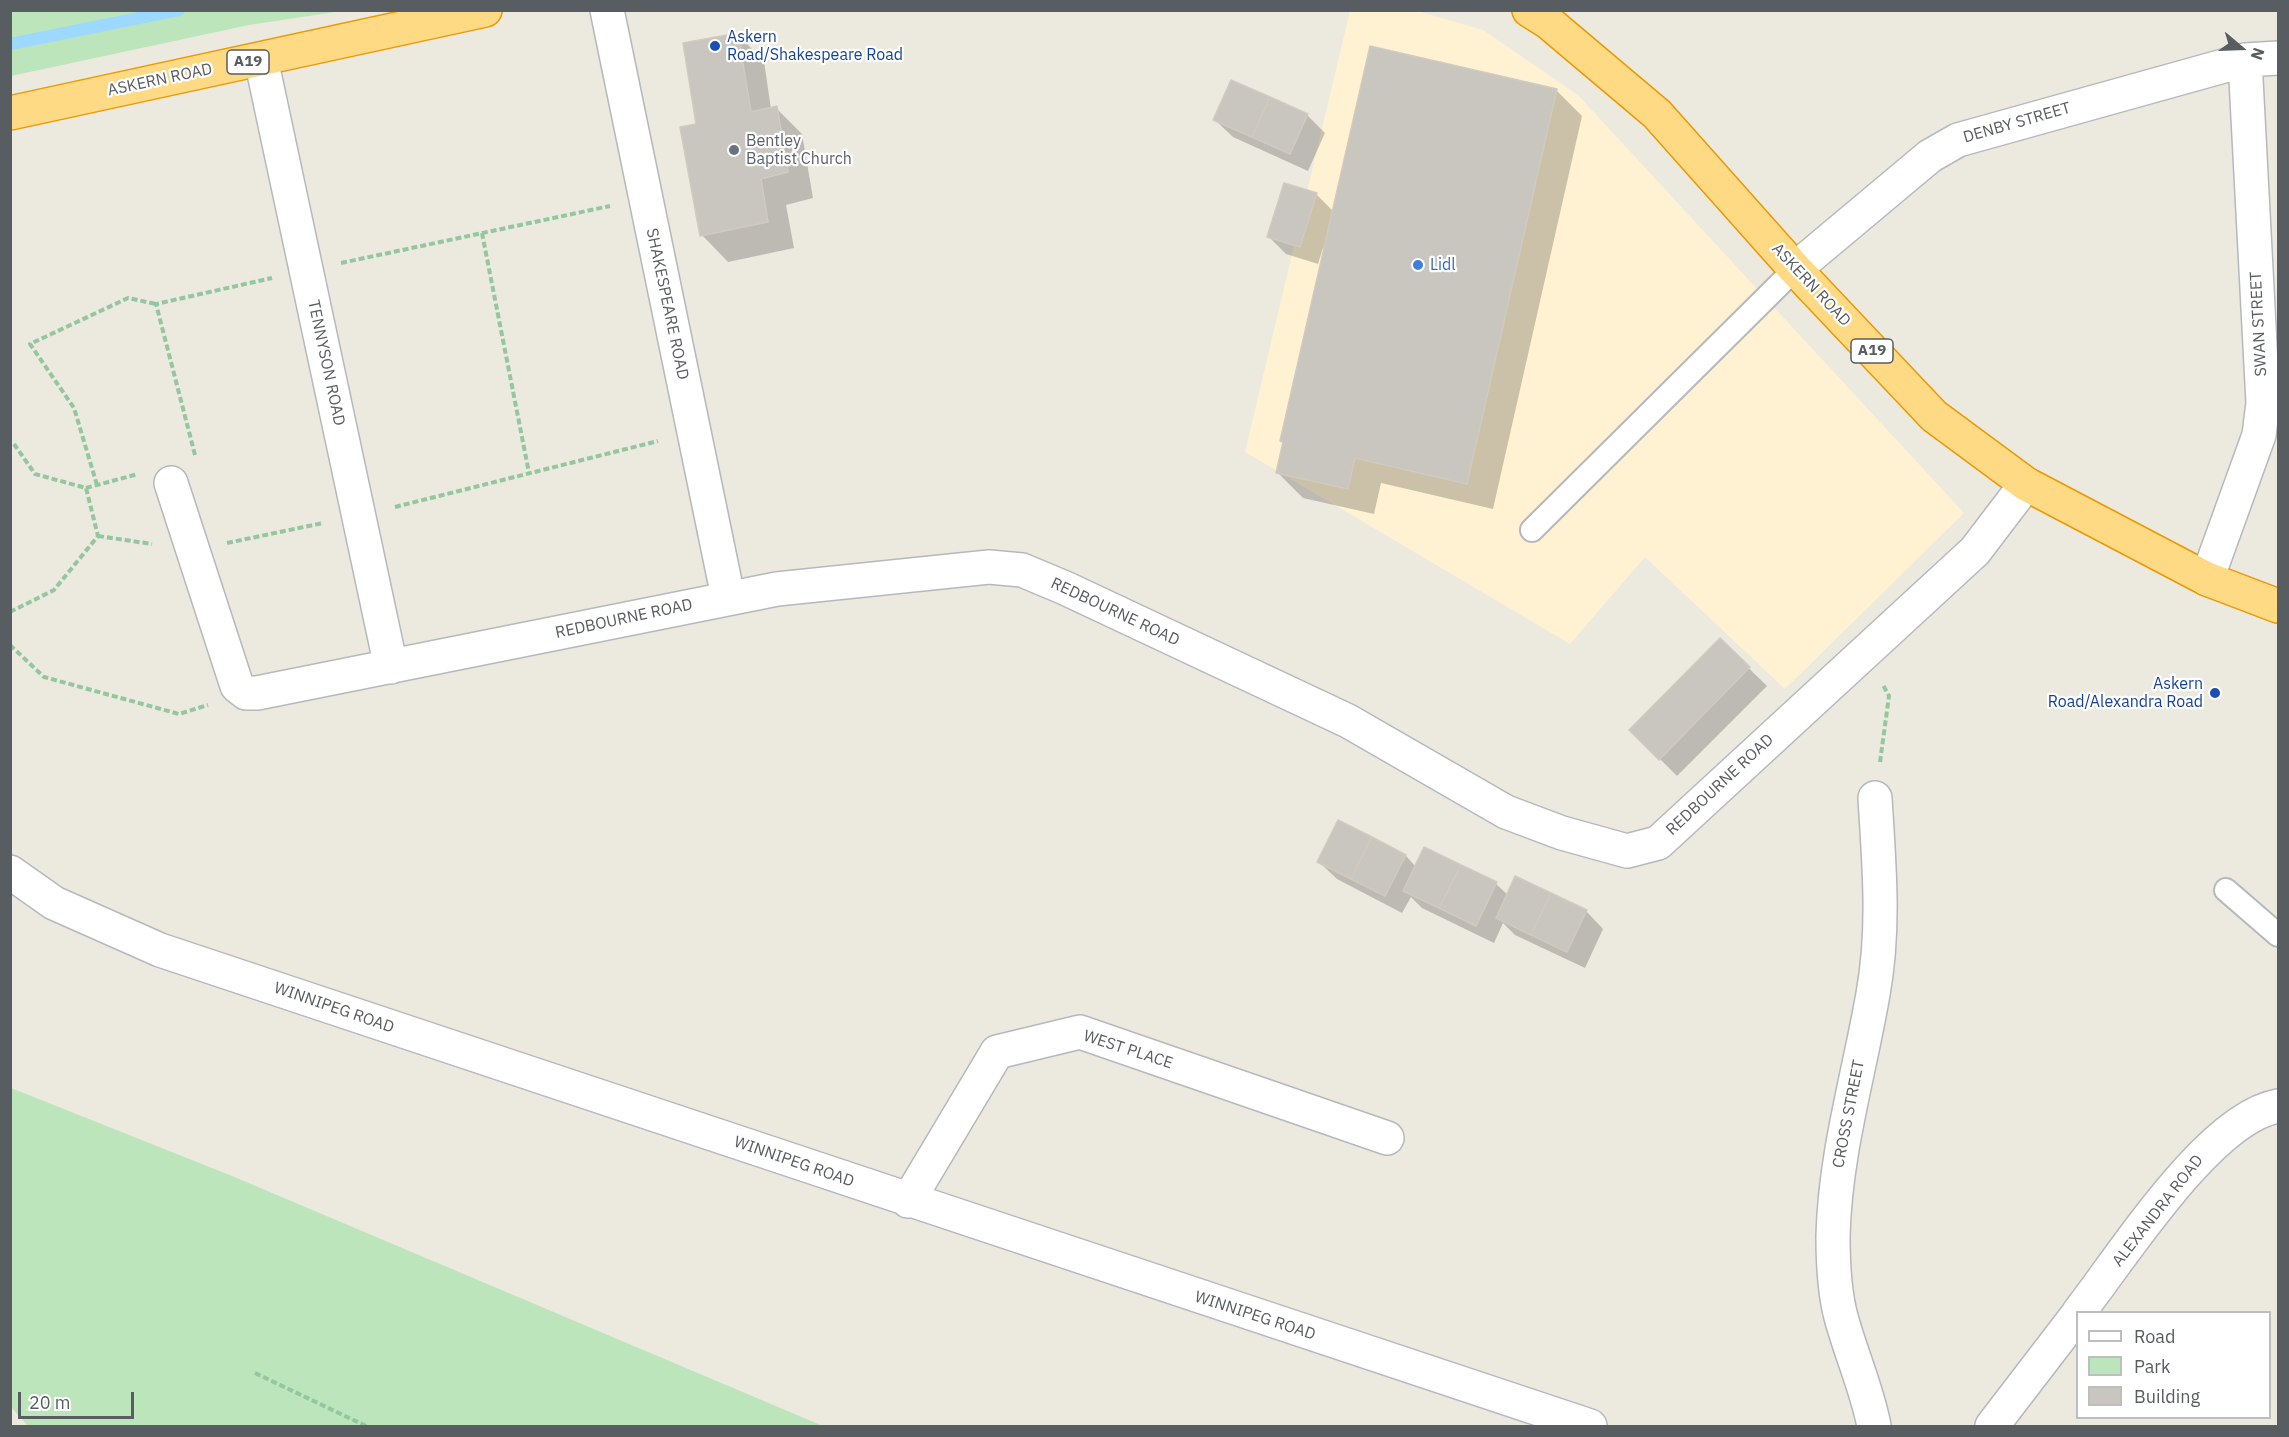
<!DOCTYPE html>
<style>
body{margin:0}
#map{position:relative;width:2289px;height:1437px;overflow:hidden;background:#ece9df;font-family:"IBM Plex Sans",sans-serif}
canvas{display:block}
.frame{position:absolute;inset:0;border:12px solid #585d61;pointer-events:none}
.legend{position:absolute;left:2076px;top:1311px;width:195px;height:108px;box-sizing:border-box;background:#fff;border:2px solid #bcbec0;margin:0;padding:8px 10px;list-style:none;font-size:18px;color:#585d61}
.legend li{display:flex;align-items:center;gap:12px;height:30px}
.legend b{width:30px;border:2px solid #bcbec0}
.north{position:absolute;left:2211px;top:18px;width:60px;height:60px;-webkit-text-stroke:4px #fff;paint-order:stroke;rotate:109deg;font-size:16px;font-weight:700;line-height:24px;text-align:center;color:#585d61}
.north::after{content:'';display:block;margin:auto;width:21px;height:27px;background:#585d61;clip-path:polygon(50% 0,100% 100%,50% 72%,0 100%)}
.scale{position:absolute;left:18px;top:1392px;width:116px;height:27px;box-sizing:border-box;border:3px solid #585d61;border-top:0;padding-left:8px;font-size:18px;line-height:21px;white-space:nowrap;color:#585d61;-webkit-text-stroke:4px #fff;paint-order:stroke}
</style>
<div id="map">
<canvas width="2289" height="1437"></canvas>
<div class="frame"></div>
<ul class="legend">
<li><b style="height:8px;background:#fff"></b>Road</li>
<li><b style="height:16px;background:#bde5bb"></b>Park</li>
<li><b style="height:16px;background:#c9c5bf"></b>Building</li>
</ul>
<div class="north">N</div>
<div class="scale">20 m</div>
</div>
<script>
const context = document.querySelector('canvas').getContext('2d');
context.lineJoin = 'round';
function fillPath(path, color) { context.fillStyle = color; context.fill(path, 'evenodd'); }
function strokePath(path, color, width, dash) { context.strokeStyle = color; context.lineWidth = width; context.lineCap = dash ? 'butt' : 'round'; context.setLineDash(dash || []); context.stroke(path); }
function label(font, color, halo, rows, align = 'center') {
  context.font = font + ' "IBM Plex Sans",sans-serif'; context.lineWidth = 4.5; context.setLineDash([]); context.textBaseline = 'middle'; context.strokeStyle = halo; context.fillStyle = color; for (const [text, x, y, turn = 0] of rows) {
    context.save(); context.translate(x, y); context.rotate((+turn || 0) * Math.PI / 180); context.textAlign = isNaN(turn) ? turn : align; if (halo) context.strokeText(text, 0, 0); context.fillText(text, 0, 0); context.restore();
  }
}
fillPath(new Path2D(`
 M1350 11H1417L1483 30 1578 95 1964 513 1785 689 1645 557 1570 644 1245 452Z`), '#fef2d2');
fillPath(new Path2D(`
 M10 11 11 10 342 11 249 25 11 76Z
 M11 1088 232 1176 823 1426H28L11 1407Z`), '#bde5bb');
fillPath(new Path2D(`
 M738 35 764 61 771 109 776 108 802 134 813 198 786 205 794 248 728 262 702 235 697 125Z
 M1232 82 1307 115 1325 133 1308 171 1233 137 1215 120Z
 M1556 90 1582 116 1493 509 1381 483 1374 514 1303 498 1277 472 1284 443 1281 441 1325 248H1323L1318 264 1286 254 1269 237 1316 194 1334 212Z
 M1720 640 1767 686 1677 776 1631 730Z
 M1339 822 1406 856 1416 867 1425 849 1496 884 1508 895 1586 911 1603 929 1585 968 1515 935 1503 923 1494 943 1422 908 1411 897 1402 913 1337 879 1319 862Z`), '#0003');
strokePath(new Path2D(`
 M10 44 179 10`), '#9dd8ff', 12);
const building = new Path2D(`
 M738 33 751 112 777 106 788 172 761 179 768 222 700 236 680 127 696 124 683 43Z
 M1370 46 1557 89 1467 484 1355 458 1348 489 1276 473 1283 442 1280 441Z
 M1231 80 1270 97 1252 137 1213 120Z
 M1270 97 1308 114 1290 154 1252 137Z
 M1284 183 1317 193 1300 247 1267 237Z
 M1720 638 1750 667 1659 760 1629 730Z
 M1338 820 1372 837 1351 879 1317 862Z
 M1372 837 1406 855 1385 896 1351 879Z
 M1424 847 1461 865 1439 908 1403 891Z
 M1461 865 1497 882 1476 926 1439 908Z
 M1515 876 1551 893 1531 935 1496 918Z
 M1551 893 1587 910 1567 952 1531 935Z`);
fillPath(building, '#c9c5bf');
strokePath(building, '#d1cabe', 1.5);
const lane = new Path2D(`
 M1532 530 1795 269
 M2226 890 2278 935`);
const street = new Path2D(`
 M607 10 728 597
 M261 59 391 667
 M1795 269 1930 156 1958 140 2245 60 2278 58
 M171 483 237 686 246 693H257L777 589 989 567 1022 570 1065 588 1348 721 1506 812 1562 833 1627 851 1658 843 1975 551 2026 484
 M2207 579 2259 435 2263 403 2245 60
 M10 872 54 903 160 950 1590 1426
 M908 1201 997 1052 1080 1032 1387 1138
 M2079 1312C2122 1257 2209 1118 2278 1106
 M1874 1426C1867 1389 1851 1354 1841 1317 1834 1291 1833 1263 1833 1236 1835 1153 1859 1075 1873 994 1885 928 1879 864 1875 798
 M1992 1426 2078 1314`);
const highway = new Path2D(`
 M1529 10 1548 22 1657 114 1795 269 1934 416 2026 484 2207 579 2278 606
 M10 113 485 10`);
strokePath(lane, '#b5b8bd', 26);
strokePath(street, '#b5b8bd', 36);
strokePath(highway, '#ec9800', 36);
strokePath(new Path2D(`
 M482 233 529 473
 M341 263 610 206
 M195 455 156 304 272 278
 M97 485 74 408 30 344 128 298 156 304
 M86 488 138 474
 M395 507 658 441
 M98 536 152 544
 M227 543 323 523
 M10 612 54 590 98 536 86 488 35 474 14 444
 M10 645 44 677 179 714 208 705
 M1880 762 1889 696 1883 685
 M255 1373 366 1426`), '#94c6a0', 4, [6, 3]);
strokePath(lane, '#fff', 22);
strokePath(street, '#fff', 33);
strokePath(highway, '#feda84', 33);
for (const [x, y, r, color] of [
 [715,46,6,"#1a4fb4"],
 [734,150,6,"#6b7280"],
 [1418,265,6,"#3f7fe0"],
 [2215,693,6,"#1a4fb4"]
]) { const dot = new Path2D(); dot.arc(x, y, r, 0, 2 * Math.PI); context.fillStyle = color; context.fill(dot); strokePath(dot, '#fff', 2); }
for (const [x, y, w] of [
 [248,62,42],
 [1872,351,42]
]) { const box = new Path2D(); box.roundRect(x - w / 2, y - 12, w, 24, 4.5); context.fillStyle = '#fff'; context.fill(box); strokePath(box, '#585d61', 1.5); }
label('bold 15px', '#585d61', null, [
 ["A19",248,62],
 ["A19",1872,351]
]);
label('16px', '#164399', '#fff', [
 ["Askern",727,37],
 ["Road/Shakespeare Road",727,55],
 ["Askern",2203,684,"right"],
 ["Road/Alexandra Road",2203,702,"right"]
], 'left');
label('16px', '#585d61', '#fff', [
 ["ASKERN ROAD",160,80,-12],
 ["DENBY STREET",2017,123,-16],
 ["ASKERN ROAD",1811,285,47],
 ["SHAKESPEARE ROAD",667,304,78],
 ["SWAN STREET",2259,324,-93],
 ["TENNYSON ROAD",326,363,78],
 ["REDBOURNE ROAD",1115,612,25],
 ["REDBOURNE ROAD",624,619,-12],
 ["REDBOURNE ROAD",1720,785,-43],
 ["WINNIPEG ROAD",334,1008,19],
 ["WEST PLACE",1128,1050,18],
 ["CROSS STREET",1849,1114,-79],
 ["WINNIPEG ROAD",794,1162,19],
 ["ALEXANDRA ROAD",2158,1211,-52],
 ["WINNIPEG ROAD",1255,1316,18]
]);
label('16px', '#5b616d', '#fff', [
 ["Bentley",746,141],
 ["Baptist Church",746,159]
], 'left');
label('16px', '#366cbe', '#fff', [
 ["Lidl",1430,265]
], 'left');
</script>
